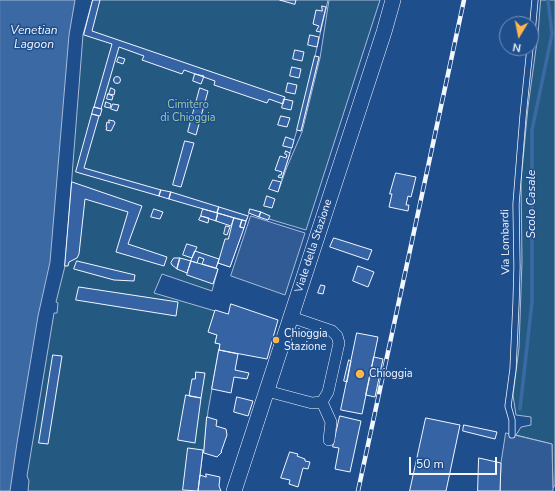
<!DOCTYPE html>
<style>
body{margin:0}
#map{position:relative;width:555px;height:491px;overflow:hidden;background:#1f4e8c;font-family:"Nunito Sans",sans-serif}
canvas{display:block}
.north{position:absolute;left:499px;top:16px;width:40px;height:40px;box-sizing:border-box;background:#1f4e8c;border:1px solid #7391ba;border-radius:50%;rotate:190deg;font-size:11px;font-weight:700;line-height:16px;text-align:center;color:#f2f6ff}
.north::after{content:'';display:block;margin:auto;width:14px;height:18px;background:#ffb74d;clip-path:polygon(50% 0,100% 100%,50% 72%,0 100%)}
.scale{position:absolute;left:409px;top:457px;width:88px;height:18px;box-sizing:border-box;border:2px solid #f2f6ff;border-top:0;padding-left:5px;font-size:12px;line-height:14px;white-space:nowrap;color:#f2f6ff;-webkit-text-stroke:3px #1f4e8c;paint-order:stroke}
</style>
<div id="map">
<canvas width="555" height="491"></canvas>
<div class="north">N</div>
<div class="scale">50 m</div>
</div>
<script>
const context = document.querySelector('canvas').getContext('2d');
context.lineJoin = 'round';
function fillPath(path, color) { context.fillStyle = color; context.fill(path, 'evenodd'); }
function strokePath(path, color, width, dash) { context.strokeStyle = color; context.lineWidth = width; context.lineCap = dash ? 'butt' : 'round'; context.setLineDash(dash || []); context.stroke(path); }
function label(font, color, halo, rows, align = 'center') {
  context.font = font + ' "Nunito Sans",sans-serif'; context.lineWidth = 3; context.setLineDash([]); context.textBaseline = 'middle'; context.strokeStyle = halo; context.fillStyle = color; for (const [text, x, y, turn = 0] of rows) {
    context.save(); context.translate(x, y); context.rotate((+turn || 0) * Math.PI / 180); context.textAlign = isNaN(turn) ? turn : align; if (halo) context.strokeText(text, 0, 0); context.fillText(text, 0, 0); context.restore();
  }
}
const green = new Path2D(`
 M93 0H328L315 56 319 57 301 131 297 130 279 189 287 167 302 132 320 58 329 0H380L306 230 249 213 230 267 218 263 216 268 218 269 212 291 162 274 154 293 215 311 209 332 217 335 215 343 220 344 208 411 204 453 203 450 198 491H28L29 481 27 476 54 313H57L58 303 56 302 65 266 83 35Z
 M541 0H555V485L553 488 552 444 516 435 521 427 531 425V417L516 415 513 395 519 348 522 261 521 181 528 107 538 34Z`);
fillPath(green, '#245a82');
strokePath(green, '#a8bbd7', 1);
const parking = new Path2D(`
 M251 216 305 233 285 295 231 276Z
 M506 433 552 444 553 491H500L501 463Z`);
fillPath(parking, '#305b95');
strokePath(parking, '#a8bbd7', 1);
const water = new Path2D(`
 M0 0H75L69 35 50 262 38 316 17 443 10 491H0Z`);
fillPath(water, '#3b69a3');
strokePath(water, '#a8bbd7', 1);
strokePath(new Path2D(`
 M520 409 532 302V130L552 34 548 0`), '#3b69a3', 3.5);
const building = new Path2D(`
 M93 0H100L92 31 285 97 283 104 269 99 267 103 214 85 215 81 184 70 182 74 142 60 144 56 119 47 101 109 94 107 112 44 84 35Z
 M280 0H296L295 4Z
 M322 6 326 7 320 32 316 31 319 26 313 24 316 10 322 11Z
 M310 35 319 37 317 47 308 45Z
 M295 50 304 52 302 61 293 59Z
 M315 56 319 57 301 131 297 130Z
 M119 57 125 59 123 64 117 62Z
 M292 67 301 69 299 78 290 76Z
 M195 74 204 76 201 84 193 81Z
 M113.5 80a3.5 3.5 0 1 1 7 0a3.5 3.5 0 1 1-7 0Z
 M288 83 297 85 295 94 286 92Z
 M111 88 115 90 114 95 109 94Z
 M200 88 208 91 196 135 188 132Z
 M108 94 113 96 112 100 107 99Z
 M284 99 293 101 291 110 282 108Z
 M106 102 111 104 110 108 105 107Z
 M113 104 119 105 117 111 111 109Z
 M94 107 102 109 100 116 92 114Z
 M92 114 99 116 84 168 161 190 159 196 76 172Z
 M281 116 290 118 287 127 278 125Z
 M109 120 114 121 115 123 111 131 106 130 107 127H106L107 122 109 123Z
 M286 137 294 140 292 148 283 146Z
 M185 141 194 143 181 187 173 185Z
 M286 151 290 153 282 178 278 177 279 175H281L282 172 275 170 280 156 286 158 287 155 285 154Z
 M396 173 416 177 411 197 408 196 406 205H409L408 211 389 207 392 194H390Z
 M273 180 281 182 278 192 269 189Z
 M72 182 142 206 128 244 167 257 164 266 116 252 128 212 85 199 79 254 77 258 69 262 68 266H65Z
 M161 190 171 192 169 199 159 196Z
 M171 192 219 207 217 213 169 199Z
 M267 196 275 199 272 208 264 206Z
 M219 207 248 216 246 221 217 213Z
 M154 209 163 212 160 219 151 217Z
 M203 209 218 213 216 221 201 216Z
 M250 209 261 212 259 217 249 213Z
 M261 212 270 216 268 220 259 217Z
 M218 213 234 218 231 226 216 221Z
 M201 216 209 218 208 223 199 220Z
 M234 218 242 220 240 227 244 228 230 267 218 263 225 239H228Z
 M242 220 246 221 244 228 240 227Z
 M226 226 230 227 227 235 224 234Z
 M334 238 372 250 368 260 330 247Z
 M187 244 197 247 192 258 183 255Z
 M195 251 219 259 216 268 202 264 204 259 199 257 197 263 191 261Z
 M174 258H180L177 269 172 265 171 263Z
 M180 258 191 261 187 273 177 269Z
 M77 261 135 275 134 281 114 280 74 269Z
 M191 261 218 269 213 284 187 275Z
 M358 266 374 272 368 287 353 281Z
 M321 285 325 286 323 294 318 293Z
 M79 287 178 302 176 316 76 300Z
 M231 304 278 320 267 359 219 350 220 344 215 343 217 335 208 332 215 310 228 314Z
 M357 333 378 337 362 414 341 410Z
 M219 350 238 354 235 370 249 373 247 379 234 377 231 393 212 389Z
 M53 355 62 356 48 444 39 443Z
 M374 357 383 359 375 397 366 395Z
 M349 360 351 361 347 382 344 381Z
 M196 372 205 373 201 398 189 396 192 379H195Z
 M186 395 201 398 195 443 178 440Z
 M237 397 253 401 248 416 234 412Z
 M340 416 361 421 350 472 335 469 339 448 333 447Z
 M207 417 217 420 216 426 226 429 227 435 221 452H222L217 457 204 453Z
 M426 418 460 425 446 491H410Z
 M464 425 497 432 495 439 463 431Z
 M188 448 203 450 198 491 183 490Z
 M290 452 298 454 297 456 305 459V461L310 462 308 469 303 468 298 487 289 484 290 480 281 478Z
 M479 458 501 463 500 491H478Z
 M206 474 220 477 219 486 221 491H198L200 475 206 477Z`);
fillPath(building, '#3563a3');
strokePath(building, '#f2f6ff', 1);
const lane = new Path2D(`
 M531 43 535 0
 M512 435V420L508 406 513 369 516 303 517 267 516 204 523 116 530 48`);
const street = new Path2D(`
 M267 391 312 403 322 402 328 392 339 343 337 336 332 331 291 317
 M322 402 331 422 329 440`);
const secondary = new Path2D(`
 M234 491 384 32 393 0`);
strokePath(lane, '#f2f6ff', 7);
strokePath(street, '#f2f6ff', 12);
strokePath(secondary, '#f2f6ff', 16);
strokePath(lane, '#1f4e8c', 5.5);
strokePath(street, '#1f4e8c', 11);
strokePath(secondary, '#1f4e8c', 15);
const rail = new Path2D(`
 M358 491 464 0`);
strokePath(rail, '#f2f6ff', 4.5);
strokePath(rail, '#1f4e8c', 3, [9]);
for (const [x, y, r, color] of [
 [276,340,4,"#ffb74d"],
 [360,374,5,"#ffb74d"]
]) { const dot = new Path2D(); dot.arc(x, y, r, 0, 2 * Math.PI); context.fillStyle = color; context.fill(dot); strokePath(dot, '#1f4e8c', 1.5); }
label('11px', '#97c8a6', '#1f4e8c', [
 ["Cimitero",188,105],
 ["di Chioggia",188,118]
]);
label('11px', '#f2f6ff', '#1f4e8c', [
 ["Via Lombardi",506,242,-91],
 ["Viale della Stazione",314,246,-72]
]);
label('11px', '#f2f6ff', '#1f4e8c', [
 ["Chioggia",284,334],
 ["Stazione",284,347],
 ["Chioggia",369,374]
], 'left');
label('italic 12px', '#f2f6ff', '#1f4e8c', [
 ["Venetian",34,31],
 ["Lagoon",34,45],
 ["Scolo Casale",532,204,-90]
]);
</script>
